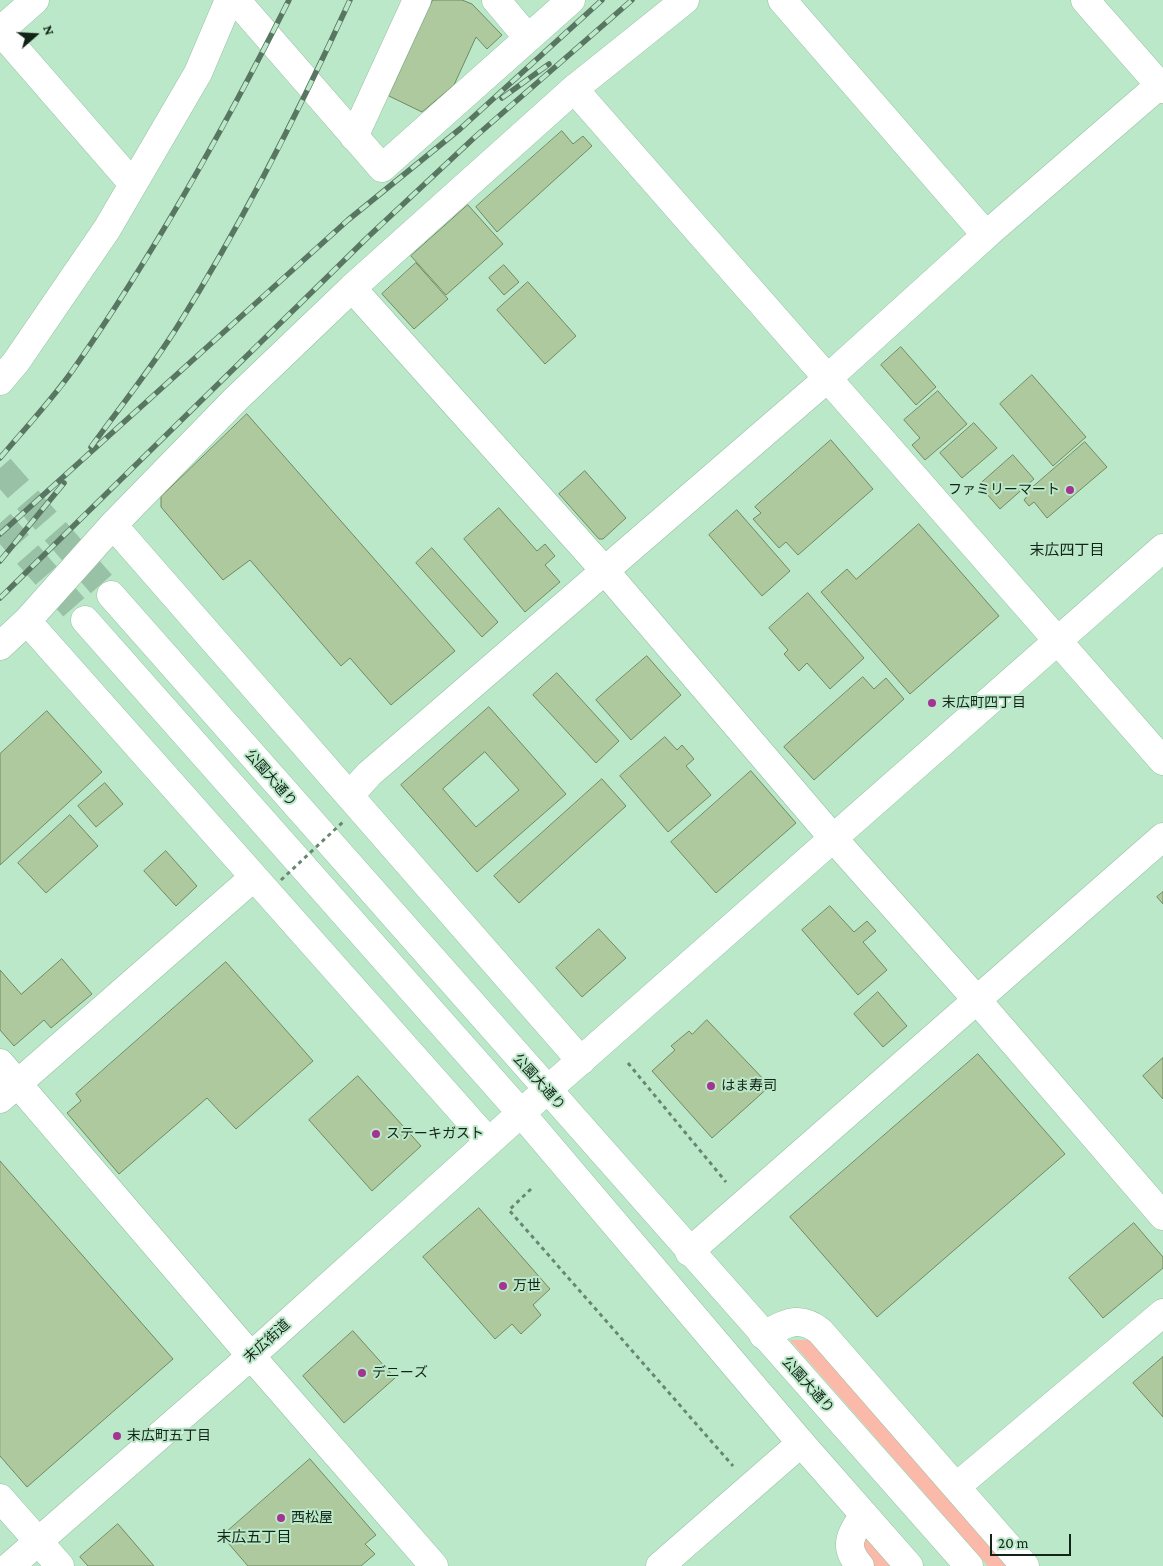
<!DOCTYPE html>
<meta charset="utf-8">
<style>
body{margin:0}
#map{position:relative;width:1163px;height:1566px;overflow:hidden;background:#bbe8c8;font-family:"Crimson Pro",serif}
canvas{display:block}
.north{position:absolute;left:10px;top:10px;width:50px;height:50px;-webkit-text-stroke:4px #bbe8c8;paint-order:stroke;rotate:71deg;font-size:14px;font-weight:700;line-height:20px;text-align:center;color:#122418}
.north::after{content:'';display:block;margin:auto;width:18px;height:22px;background:#122418;clip-path:polygon(50% 0,100% 100%,50% 72%,0 100%)}
.scale{position:absolute;left:990px;top:1534px;width:81px;height:22px;box-sizing:border-box;border:2px solid #122418;border-top:0;padding-left:6px;font-size:15px;line-height:18px;white-space:nowrap;color:#122418;-webkit-text-stroke:4px #bbe8c8;paint-order:stroke}
</style>
<div id="map">
<canvas width="1163" height="1566"></canvas>
<div class="north">N</div>
<div class="scale">20 m</div>
</div>
<script>
const context = document.querySelector('canvas').getContext('2d');
context.lineJoin = 'round';
function fillPath(path, color) { context.fillStyle = color; context.fill(path, 'evenodd'); }
function strokePath(path, color, width, dash) { context.strokeStyle = color; context.lineWidth = width; context.lineCap = dash ? 'butt' : 'round'; context.setLineDash(dash || []); context.stroke(path); }
function label(font, color, halo, rows, align = 'center') {
  context.font = font + ' "Crimson Pro","Noto Sans JP",serif'; context.lineWidth = 4; context.setLineDash([]); context.textBaseline = 'middle'; context.strokeStyle = halo; context.fillStyle = color; for (const [text, x, y, turn = 0] of rows) {
    context.save(); context.translate(x, y); context.rotate((+turn || 0) * Math.PI / 180); context.textAlign = isNaN(turn) ? turn : align; if (halo) context.strokeText(text, 0, 0); context.fillText(text, 0, 0); context.restore();
  }
}
fillPath(new Path2D(`
 M790 1340H811L1009 1566H988Z
 M863 1534 891 1566H873L859 1550Z`), '#fbb9a9');
const building = new Path2D(`
 M433 0H462L472 4 502 35 487 49 476 37 454 85 422 112 389 96Z
 M562 131 573 144 583 136 592 146 497 232 476 207Z
 M468 205 503 244 446 295 411 256Z
 M416 263 448 299 414 329 382 294Z
 M504 265 519 282 504 295 489 278Z
 M528 282 576 336 545 364 497 310Z
 M901 347 936 387 916 405 881 365Z
 M1032 375 1086 437 1053 466 1000 404Z
 M938 391 967 424 925 460 912 445 920 438 904 420Z
 M247 414 455 651 391 705 350 658 341 666 250 560 223 580 161 507V497Z
 M974 423 997 448 962 478 940 453Z
 M831 440 873 489 798 555 786 542 779 548 753 519 761 513 755 507Z
 M1085 442 1107 467 1047 518 1034 502 1029 506 1024 500 1028 495 1026 493Z
 M1013 455 1034 479 1000 509 979 485Z
 M585 471 626 518 603 539H599L559 494Z
 M499 508 537 551 545 544 555 556 545 565 560 582 525 612 464 539Z
 M737 510 790 571 762 596 709 535Z
 M919 524 999 616 910 694 821 592 847 569 856 579Z
 M432 548 498 622 482 637 416 563Z
 M808 593 864 658 830 689 807 663 799 671 784 654 788 650 769 628Z
 M647 656 681 695 631 740 596 700Z
 M557 673 619 741 596 763 533 695Z
 M863 677 874 689 886 678 904 699 814 780 784 747Z
 M489 707 566 794 477 872 401 785ZM485 752 519 790 476 827 443 789Z
 M47 711 102 772 0 865V754Z
 M665 737 677 750 682 745 694 759 686 766 711 795 668 832 620 776Z
 M751 771 796 823 716 893 671 842Z
 M602 779 626 806 519 903 494 876Z
 M105 783 123 804 96 827 78 806Z
 M70 815 98 846 46 893 18 863Z
 M166 851 197 886 176 906 144 871Z
 M1163 892V904L1157 897Z
 M830 906 854 932 867 921 876 931 863 942 887 970 858 995 802 930Z
 M599 929 626 958 582 997 556 968Z
 M62 959 92 994 51 1028 44 1020 14 1046 0 1030V970L21 994Z
 M226 962 313 1061 236 1129 207 1098 119 1174 67 1113 81 1101 76 1094Z
 M878 992 907 1026 883 1047 854 1014Z
 M707 1020 770 1086 712 1138 652 1071 675 1050 671 1046 689 1031 692 1034Z
 M978 1054 1065 1154 877 1317 790 1217Z
 M1163 1058V1099L1143 1076Z
 M358 1076 421 1146 372 1191 309 1120Z
 M0 1161 173 1359 27 1487 0 1456Z
 M479 1208 550 1289 533 1305 541 1315 521 1334 512 1324 495 1339 423 1257Z
 M1134 1223 1163 1257V1268L1103 1318 1069 1278Z
 M353 1331 395 1378 344 1423 303 1376Z
 M1163 1357V1417L1133 1383Z
 M310 1459 376 1535 365 1544 375 1554 361 1566H248L222 1536Z
 M118 1524 154 1566H88L80 1557Z`);
fillPath(building, '#afc99f');
strokePath(building, '#708961', 1);
strokePath(new Path2D(`
 M0 468 111 595
 M0 523 85 620`), '#99c1a5', 28, [28, 14]);
const minor = new Path2D(`
 M236 0 382 168 571 0
 M496 0 528 38
 M782 0 986 235
 M1085 0 1163 89
 M0 31 133 184
 M0 31 35 0
 M354 137 417 0
 M352 288 605 571 833 838 977 1000 1163 1216
 M0 381 16 362 107 229 198 73 229 0
 M113 525 581 1061
 M27 621 489 1142
 M0 646 27 621 113 525 236 399 352 288 574 89 685 0
 M0 1063 251 1356 434 1566
 M0 1099 254 877
 M689 1252 1163 837
 M763 1335C786 1324 798 1314 820 1331L1025 1566
 M0 1498 60 1566
 M660 1566 801 1443
 M860 1566C842 1546 851 1534 864 1515`);
const tertiary = new Path2D(`
 M574 89 1163 761
 M111 595 969 1566
 M85 620 521 1113 801 1443 909 1566
 M350 795 369 774 828 378 986 235 1163 82
 M957 1486 1163 1313
 M10 1566 251 1356 521 1113 1163 548`);
strokePath(minor, '#95c1a2', 29);
strokePath(tertiary, '#95c1a2', 29);
strokePath(new Path2D(`
 M628 1063 726 1182
 M531 1189 509 1210 733 1466`), '#688771', 3, [4, 4]);
strokePath(minor, '#fff', 28);
strokePath(tertiary, '#fff', 28);
const rail = new Path2D(`
 M502 98 549 64
 M91 447C121 406 153 366 179 324 244 220 299 111 350 0
 M0 458C26 427 55 397 77 364 157 249 226 125 289 0
 M0 534 348 220 460 129 602 0
 M0 561 64 483
 M0 598 369 236 475 137 632 0`);
strokePath(rail, '#597662', 5.5);
strokePath(rail, '#bbe8c8', 4, [11]);
strokePath(new Path2D(`
 M281 880 345 820`), '#688771', 3, [4, 4]);
for (const [x, y, r, color] of [
 [1070,490,5,"#a23492"],
 [932,703,5,"#a23492"],
 [711,1086,5,"#a23492"],
 [376,1134,5,"#a23492"],
 [503,1286,5,"#a23492"],
 [362,1373,5,"#a23492"],
 [117,1436,5,"#a23492"],
 [281,1518,5,"#a23492"]
]) { const dot = new Path2D(); dot.arc(x, y, r, 0, 2 * Math.PI); context.fillStyle = color; context.fill(dot); strokePath(dot, '#bbe8c8', 2); }
label('14px', '#122418', '#bbe8c8', [
 ["ファミリーマート",1060,490,"right"],
 ["末広町四丁目",942,703],
 ["はま寿司",721,1086],
 ["ステーキガスト",386,1134],
 ["万世",513,1286],
 ["デニーズ",372,1373],
 ["末広町五丁目",127,1436],
 ["西松屋",291,1518]
], 'left');
label('14px', '#122418', '#bbe8c8', [
 ["公園大通り",271,778,49],
 ["公園大通り",539,1082,48],
 ["末広街道",267,1341,-42],
 ["公園大通り",808,1385,48]
]);
label('15px', '#122418', '#bbe8c8', [
 ["末広四丁目",1067,550],
 ["末広五丁目",254,1537]
]);
</script>
